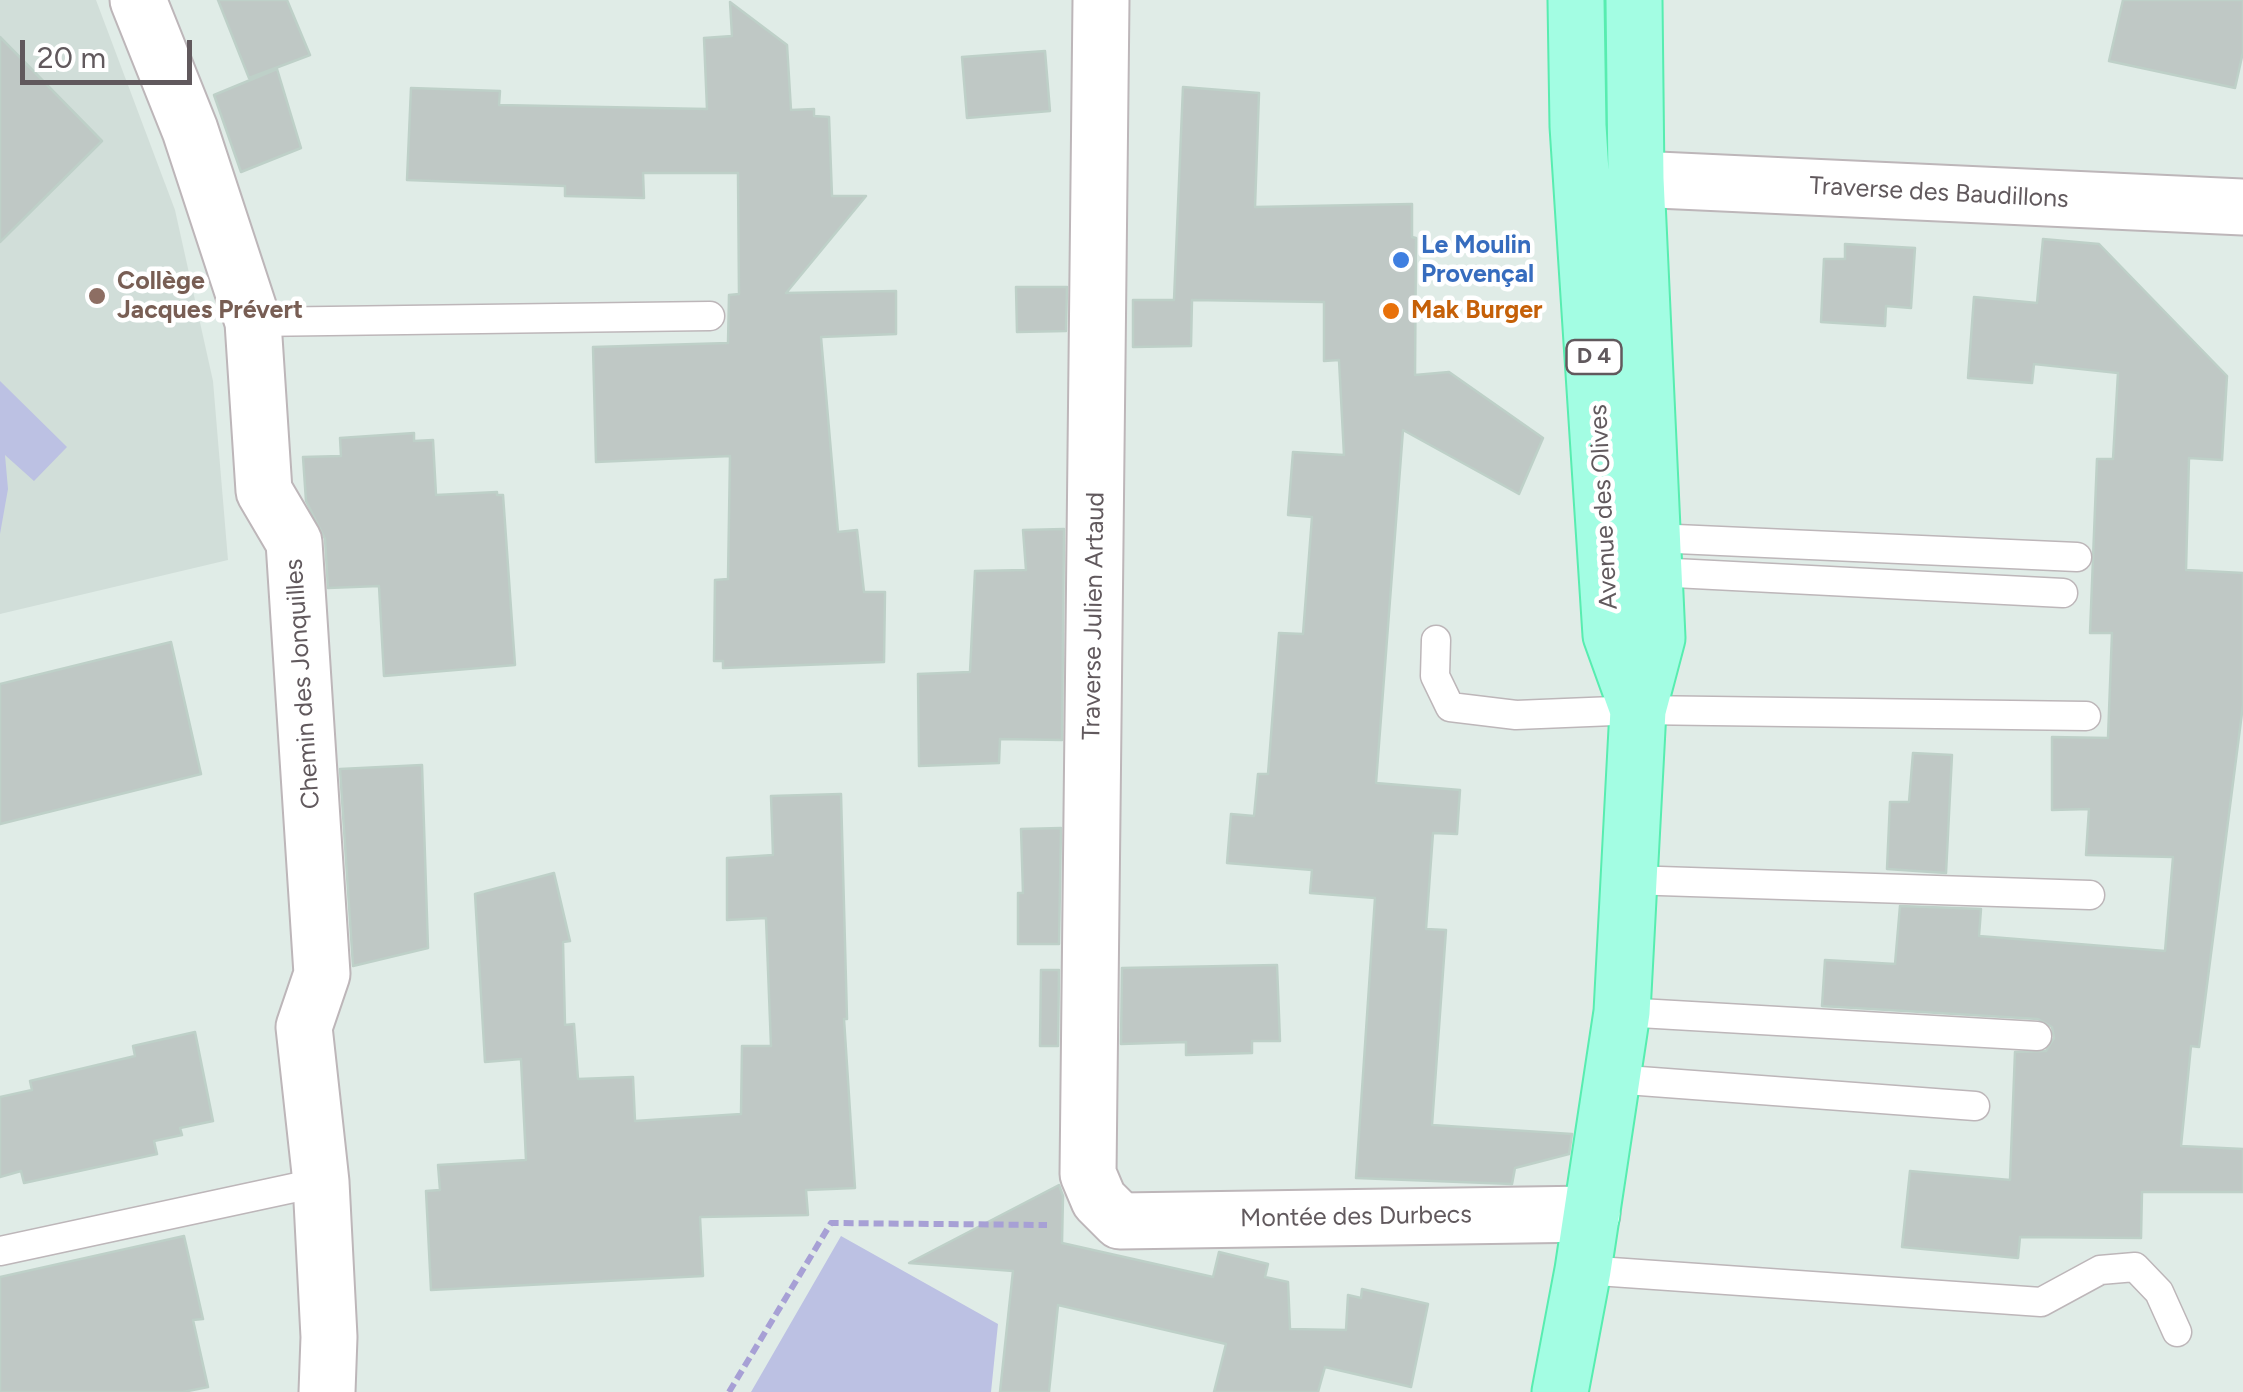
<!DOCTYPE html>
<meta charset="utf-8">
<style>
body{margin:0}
#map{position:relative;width:2243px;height:1392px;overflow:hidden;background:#e0ece7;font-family:Figtree,sans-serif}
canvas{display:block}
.scale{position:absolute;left:20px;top:40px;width:172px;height:45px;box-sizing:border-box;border:5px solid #61595d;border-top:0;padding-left:12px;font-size:30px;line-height:35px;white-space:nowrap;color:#61595d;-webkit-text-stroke:8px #fff;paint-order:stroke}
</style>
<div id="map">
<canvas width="2243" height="1392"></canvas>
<div class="scale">20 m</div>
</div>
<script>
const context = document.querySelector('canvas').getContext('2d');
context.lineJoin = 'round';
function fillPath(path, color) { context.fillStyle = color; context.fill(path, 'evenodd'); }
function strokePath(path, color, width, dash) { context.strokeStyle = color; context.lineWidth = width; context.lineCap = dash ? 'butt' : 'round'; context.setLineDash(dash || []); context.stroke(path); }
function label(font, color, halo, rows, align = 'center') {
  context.font = font + ' Figtree,sans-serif'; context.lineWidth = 9; context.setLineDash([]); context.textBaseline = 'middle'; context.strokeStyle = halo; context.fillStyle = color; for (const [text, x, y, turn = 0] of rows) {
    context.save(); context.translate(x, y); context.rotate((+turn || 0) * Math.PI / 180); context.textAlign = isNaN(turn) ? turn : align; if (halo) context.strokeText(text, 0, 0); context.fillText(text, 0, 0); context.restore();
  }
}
fillPath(new Path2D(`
 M0 0H96L175 210 213 381 228 560 0 614Z`), '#d1ded9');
fillPath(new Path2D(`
 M0 381 67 447 34 481 5 455 8 489 0 534Z
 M841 1236 998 1324 991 1392H751Z`), '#bcc1e3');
const building = new Path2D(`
 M218 0H287L310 55 249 78Z
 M2123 0H2243V52L2235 88 2109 61Z
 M730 2 787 45 791 110 814 109V116L829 117 832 196H866L786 293 896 291V334L821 337 838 532 857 530 864 592H885L884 662 723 668V661H714L715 580 728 579 730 456 596 462 593 347 728 343 729 295 739 294 738 173H643L644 198 565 196V186L407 180 411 88 500 91 499 105 707 109 704 38 732 36Z
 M0 37 102 141 0 242Z
 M1045 51 1050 111 967 118 962 57Z
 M277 69 301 148 241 172 214 95Z
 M1183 87 1259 93 1255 207 1412 204V237L1416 238 1415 375 1449 372 1543 438 1519 494 1403 430 1376 783 1460 790 1457 834 1433 833 1426 929 1446 930 1432 1125 1572 1134 1569 1154 1515 1168 1512 1184 1356 1178 1375 898 1310 893 1312 870 1227 863 1231 814 1254 816 1258 774H1268L1279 633 1303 634 1312 517 1288 515 1293 452 1344 455 1339 360 1324 361V302L1192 300 1191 346 1133 347V300H1174Z
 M2043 239 2099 244 2227 376 2222 460 2189 458 2186 570 2243 573V705L2199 1047 2191 1046 2181 1146 2243 1149V1192H2142L2141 1238 2020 1237 2018 1258 1902 1247 1910 1171 2010 1180 2015 1052 2046 1051 2054 1038 2052 1027 2038 1019 1822 1006 1825 960 1895 964 1900 906 1981 909 1979 936 2165 951 2173 857 2086 855 2089 809 2052 810V737L2108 738 2112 633H2090L2097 459H2113L2118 373 2034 364 2032 383 1968 378 1974 297 2037 303Z
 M1845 244 1915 248 1911 308 1886 306 1885 326 1821 322 1824 259H1845Z
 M1016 287H1067L1066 331 1017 332Z
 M414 433V441L433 440 436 495 497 492V495H503L515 665 384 676 379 586 328 588 325 539 306 501 303 457 341 456 340 438Z
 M1064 529 1062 740 1000 739 999 763 919 766 918 674 970 672 975 571 1026 570 1023 530Z
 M171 642 201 774 0 824V684Z
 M1913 753 1952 755 1946 873 1887 869 1890 802H1909Z
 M422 765 428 948 353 966 340 769Z
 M841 794 847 1019H844L855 1188 806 1190 808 1215 700 1217 703 1276 431 1290 426 1191 440 1190 438 1165 526 1160 521 1059 485 1062 475 894 554 873 570 941 563 942 565 1025 574 1024 578 1079 633 1077 635 1121 741 1114 742 1046H771L766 918 727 920V858L773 855 771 796Z
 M1061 828 1059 944H1018V893H1023L1021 829Z
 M1277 965 1280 1041H1252V1053L1186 1055V1042L1121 1044 1122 968Z
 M1041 970H1059L1058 1046H1040Z
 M195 1032 213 1121 180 1128 182 1135 154 1141 157 1154 24 1183 21 1171 0 1177V1097L32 1090 30 1081 135 1056 133 1046Z
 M1059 1185 1063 1196 1062 1243 1213 1277 1219 1252 1268 1264 1265 1277 1288 1282 1290 1329 1346 1330 1348 1295 1361 1298 1362 1289 1428 1304 1411 1387 1325 1367 1318 1392H1214L1226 1344 1058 1305 1049 1392H1000L1013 1271 909 1263Z
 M184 1236 203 1319 193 1320 208 1387 183 1392H0V1277Z`);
fillPath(building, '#bfc8c5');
strokePath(building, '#bed0c8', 2.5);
const lane = new Path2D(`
 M253 322 710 316
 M1654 538 2077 557
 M1655 572 2063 593
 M1436 640 1435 676 1450 707 1516 715 1638 710 2086 716
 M1629 880 2090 895
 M1622 1012 2037 1036
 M1613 1079 1975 1106
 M0 1251 321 1182
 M1583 1270 2041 1302 2100 1270 2135 1267 2159 1292 2177 1332`);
const street = new Path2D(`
 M138 0 190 130 253 322 264 491 294 542 322 974 304 1027 321 1182 329 1337 327 1392
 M1101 0 1088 1174 1099 1200 1120 1221 1592 1214
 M1636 179 2243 207`);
const primary = new Path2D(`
 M1576 0 1578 126 1611 635 1638 710
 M1560 1392 1583 1270 1622 1012 1638 710 1657 638 1636 179 1634 0`);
strokePath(lane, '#bdb6b9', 31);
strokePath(street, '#bdb6b9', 59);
strokePath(primary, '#57edb0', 59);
strokePath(new Path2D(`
 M729 1392 831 1223 1047 1225`), '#a7a0d5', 6, [10, 5]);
strokePath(lane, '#fff', 28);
strokePath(street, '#fff', 55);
strokePath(primary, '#a3fde3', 55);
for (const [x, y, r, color] of [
 [1401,260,10,"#3f7fe0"],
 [97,296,10,"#8d6e63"],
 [1391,311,10,"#e8710a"]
]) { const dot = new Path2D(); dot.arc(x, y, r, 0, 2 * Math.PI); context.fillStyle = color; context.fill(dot); strokePath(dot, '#fff', 4); }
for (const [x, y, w] of [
 [1594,357,55]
]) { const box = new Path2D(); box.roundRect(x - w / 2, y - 17, w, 34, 8); context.fillStyle = '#fff'; context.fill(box); strokePath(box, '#61595d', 2.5); }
label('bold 22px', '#61595d', null, [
 ["D 4",1594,357]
]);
label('25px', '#61595d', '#fff', [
 ["Traverse des Baudillons",1939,193,3],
 ["Avenue des Olives",1604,507,-93],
 ["Traverse Julien Artaud",1094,616,-89],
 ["Chemin des Jonquilles",303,684,-94],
 ["Montée des Durbecs",1356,1217,-1]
]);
label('bold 25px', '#366cbe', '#fff', [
 ["Le Moulin",1421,246],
 ["Provençal",1421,275]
], 'left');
label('bold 25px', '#785e54', '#fff', [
 ["Collège",117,282],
 ["Jacques Prévert",117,311]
], 'left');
label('bold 25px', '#c56008', '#fff', [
 ["Mak Burger",1411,311]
], 'left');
</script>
